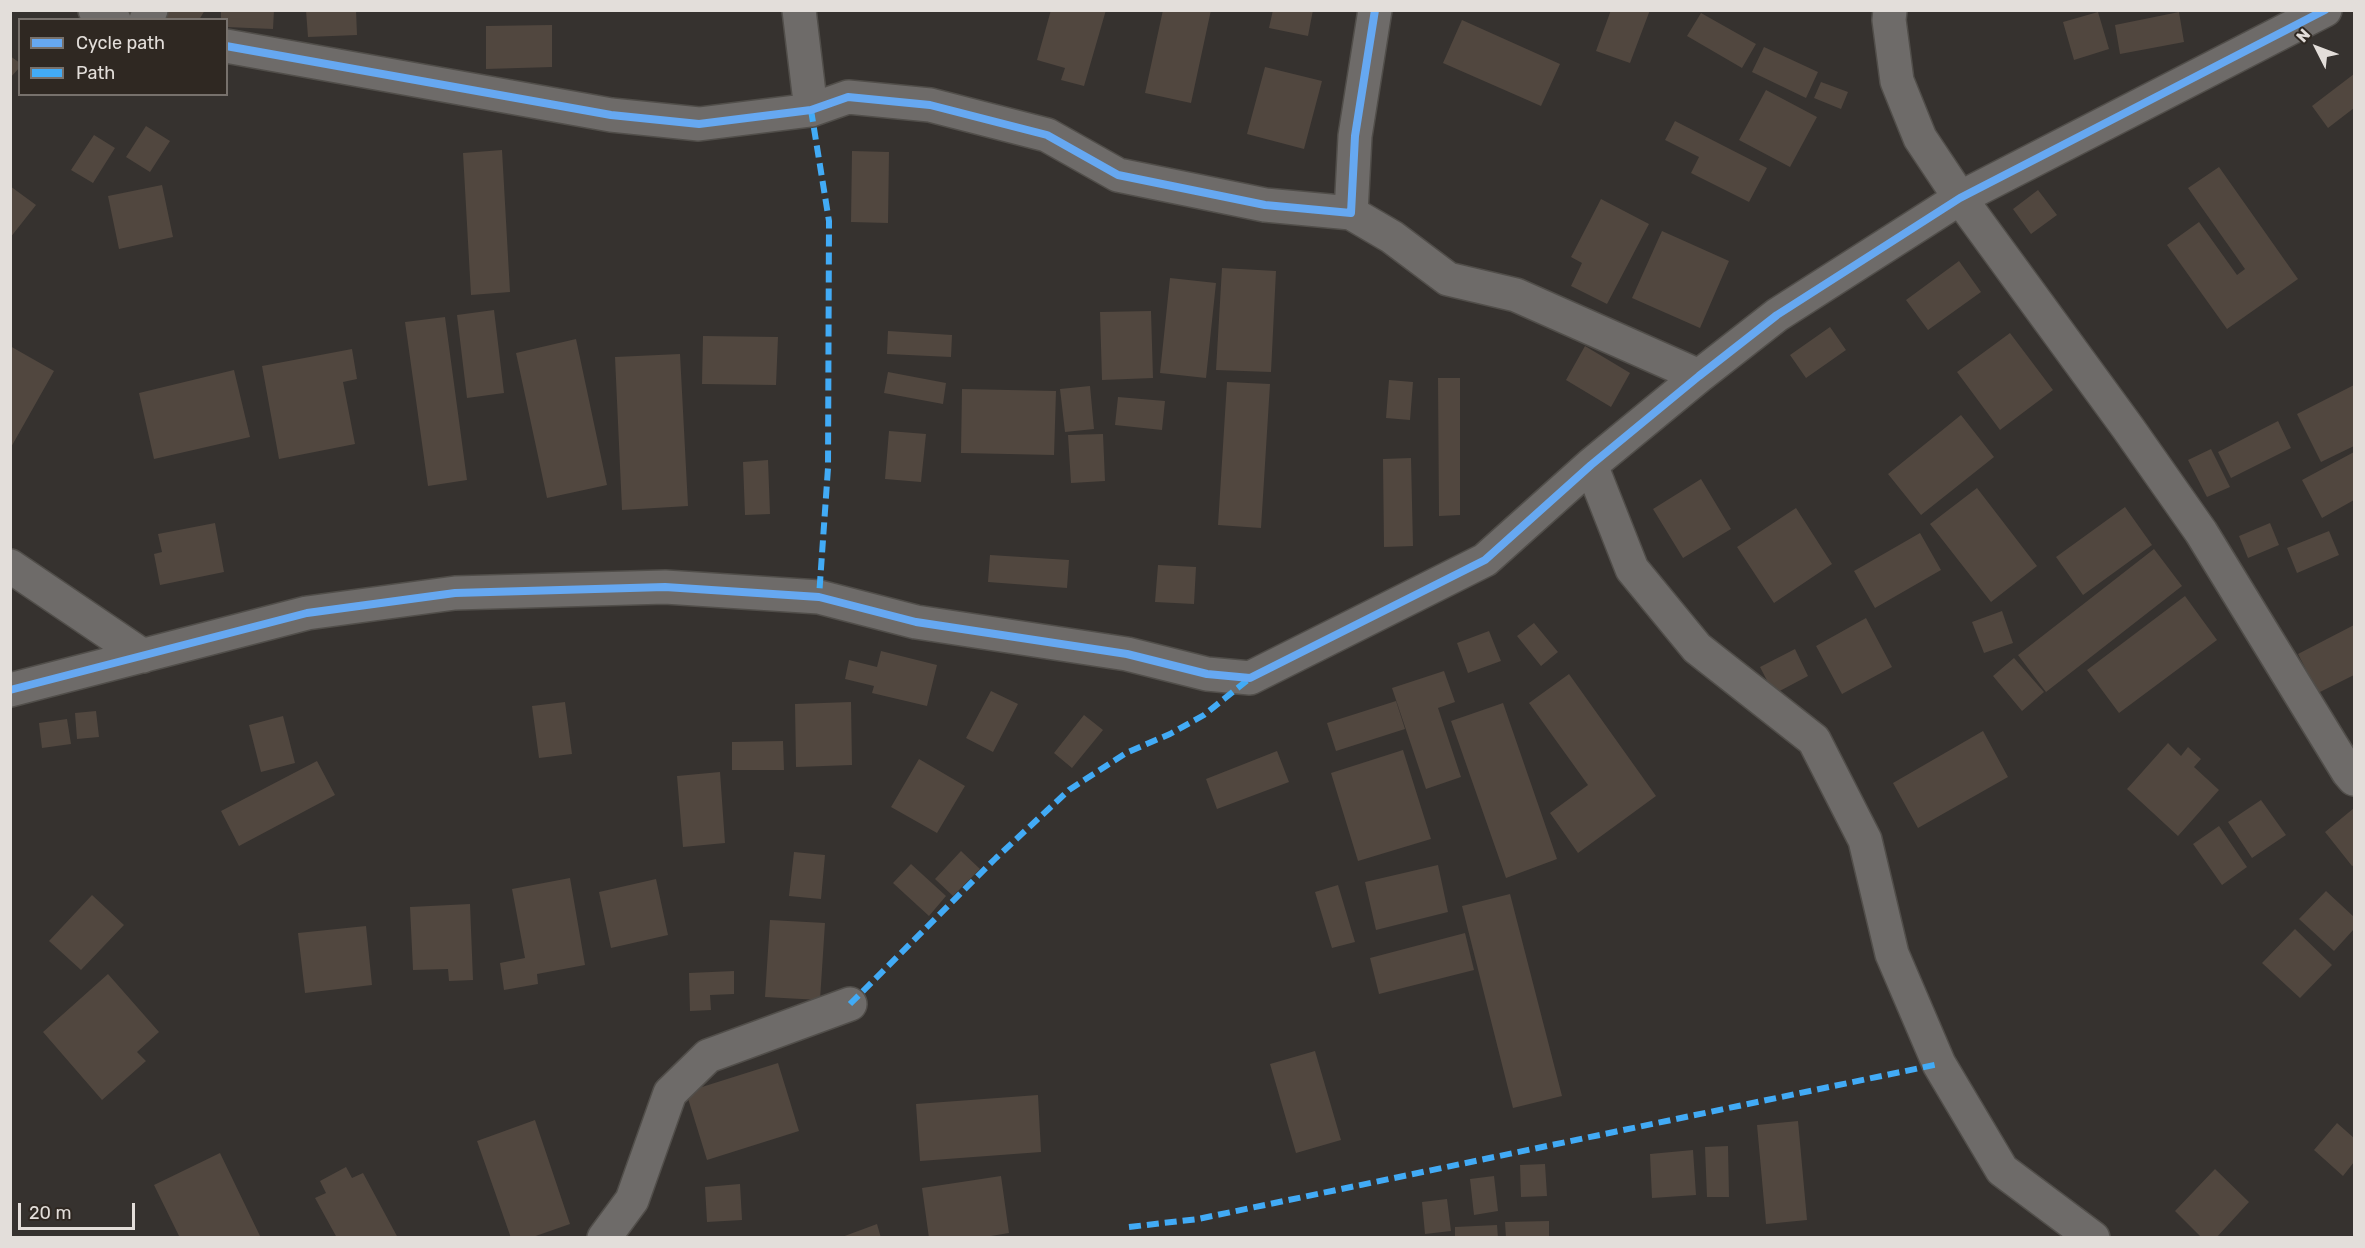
<!DOCTYPE html>
<style>
body{margin:0}
#map{position:relative;width:2365px;height:1248px;overflow:hidden;background:#36322f;font-family:Rubik,sans-serif}
canvas{display:block}
.frame{position:absolute;inset:0;border:12px solid #e3deda;pointer-events:none}
.legend{position:absolute;left:18px;top:18px;width:210px;height:78px;box-sizing:border-box;background:#2f2822;border:2px solid #77716c;margin:0;padding:8px 10px;list-style:none;font-size:18px;color:#e3deda}
.legend li{display:flex;align-items:center;gap:12px;height:30px}
.legend b{width:30px;border:2px solid #77716c}
.north{position:absolute;left:2287px;top:18px;width:60px;height:60px;-webkit-text-stroke:4px #2f2822;paint-order:stroke;rotate:312deg;font-size:16px;font-weight:700;line-height:24px;text-align:center;color:#e3deda}
.north::after{content:'';display:block;margin:auto;width:21px;height:27px;background:#e3deda;clip-path:polygon(50% 0,100% 100%,50% 72%,0 100%)}
.scale{position:absolute;left:18px;top:1203px;width:117px;height:27px;box-sizing:border-box;border:3px solid #e3deda;border-top:0;padding-left:8px;font-size:18px;line-height:21px;white-space:nowrap;color:#e3deda;-webkit-text-stroke:4px #2f2822;paint-order:stroke}
</style>
<div id="map">
<canvas width="2365" height="1248"></canvas>
<div class="frame"></div>
<ul class="legend">
<li><b style="height:8px;background:#66a8f1"></b>Cycle path</li>
<li><b style="height:8px;background:#42abf6"></b>Path</li>
</ul>
<div class="north">N</div>
<div class="scale">20 m</div>
</div>
<script>
const context = document.querySelector('canvas').getContext('2d');
context.lineJoin = 'round';
function fillPath(path, color) { context.fillStyle = color; context.fill(path, 'evenodd'); }
function strokePath(path, color, width, dash) { context.strokeStyle = color; context.lineWidth = width; context.lineCap = dash ? 'butt' : 'round'; context.setLineDash(dash || []); context.stroke(path); }
fillPath(new Path2D(`
 M162 10H205L199 20H161Z
 M221 10H274L273 29 226 27V20H221Z
 M306 10H356L357 35 308 37Z
 M1051 10H1106L1084 86 1061 80 1065 68 1037 60Z
 M1163 10H1211L1191 103 1145 93Z
 M1273 10H1313L1308 36 1269 28Z
 M1611 10H1650L1630 63 1596 51Z
 M2098 12 2109 49 2074 60 2063 22Z
 M2179 12 2184 42 2120 54 2115 25Z
 M1701 13 1756 44 1742 68 1687 36Z
 M1462 20 1560 64 1541 106 1443 63Z
 M552 25V67L486 69V26Z
 M1764 47 1818 72 1806 98 1752 72Z
 M10 56 20 63V67L10 78Z
 M1265 67 1322 81 1304 149 1247 134Z
 M2354 74V108L2328 128 2312 106Z
 M1821 82 1848 92 1841 109 1814 98Z
 M1766 90 1817 117 1790 167 1739 140Z
 M1675 121 1767 168 1749 202 1691 173 1699 157 1665 140Z
 M146 126 170 141 150 172 126 157Z
 M94 135 115 148 93 183 71 170Z
 M502 150 510 292 471 295 463 153Z
 M852 151 889 152 888 223 851 222Z
 M2219 167 2298 279 2227 329 2167 245 2199 222 2237 275 2245 269 2188 188Z
 M162 185 173 237 119 249 108 196Z
 M10 186 36 205 10 238Z
 M2038 190 2057 215 2031 234 2013 209Z
 M1601 199 1649 224 1607 304 1571 286 1582 263 1571 257Z
 M1662 231 1729 261 1700 328 1632 298Z
 M1959 261 1981 292 1928 330 1906 300Z
 M1222 268 1276 271 1271 372 1216 370Z
 M1170 278 1216 283 1206 378 1160 373Z
 M494 310 504 393 467 398 457 315Z
 M1151 311 1153 378 1102 380 1100 312Z
 M445 317 467 480 428 486 405 322Z
 M1830 327 1846 350 1806 378 1790 355Z
 M888 331 952 335 951 357 887 354Z
 M2010 333 2053 390 2000 430 1957 372Z
 M703 336 778 337 776 385 702 384Z
 M576 339 607 485 547 498 516 353Z
 M10 346 54 371 10 449Z
 M1585 346 1630 373 1611 407 1566 380Z
 M352 349 357 379 343 382 355 444 279 459 262 366Z
 M680 354 688 506 622 510 615 357Z
 M234 370 250 437 154 459 139 393Z
 M888 372 946 383 943 404 884 393Z
 M1438 378H1460V515L1439 516Z
 M1389 380 1413 382 1410 420 1386 418Z
 M1227 382 1270 384 1261 528 1218 525Z
 M2354 385V446L2321 462 2297 414Z
 M1090 386 1094 429 1065 432 1060 389Z
 M962 389 1056 391 1054 455 961 453Z
 M1118 397 1165 401 1162 430 1115 425Z
 M1961 415 1994 457 1921 515 1888 474Z
 M2278 421 2291 448 2231 478 2218 452Z
 M889 431 926 434 921 482 885 479Z
 M1103 434 1105 481 1071 483 1068 435Z
 M2211 449 2230 487 2207 497 2188 460Z
 M2354 452V500L2322 518 2302 480Z
 M1411 458 1413 546 1384 547 1383 459Z
 M768 460 770 514 745 515 743 462Z
 M1701 479 1731 529 1683 558 1653 509Z
 M1977 488 2037 566 1991 602 1930 524Z
 M2125 507 2152 545 2083 595 2056 557Z
 M1796 508 1832 564 1774 603 1737 547Z
 M215 523 224 572 160 585 154 554 162 552 158 534Z
 M2270 523 2279 545 2248 558 2239 536Z
 M2329 531 2339 555 2297 573 2287 548Z
 M1920 533 1941 570 1875 608 1854 571Z
 M2154 549 2182 586 2046 692 2018 655Z
 M990 555 1069 560 1067 588 988 582Z
 M1158 565 1196 567 1194 604 1155 602Z
 M2185 596 2217 640 2119 713 2087 670Z
 M2002 611 2013 643 1984 653 1972 622Z
 M1866 618 1892 667 1842 694 1816 646Z
 M1534 623 1558 652 1541 666 1517 636Z
 M2354 625V675L2318 693 2298 654Z
 M1489 631 1501 661 1468 673 1457 643Z
 M1795 649 1808 676 1774 694 1760 667Z
 M881 651 937 665 927 706 872 693 874 686 845 679 849 660 877 667Z
 M2014 658 2044 692 2022 711 1993 676Z
 M1444 671 1455 702 1438 708 1461 777 1426 789 1392 688Z
 M1569 674 1656 796 1578 853 1550 813 1588 785 1529 703Z
 M991 691 1018 704 993 752 966 738Z
 M1396 701 1405 729 1336 751 1327 723Z
 M565 702 572 754 539 758 532 706Z
 M851 702 852 765 796 767 795 704Z
 M1503 703 1557 859 1506 878 1451 721Z
 M96 711 99 737 77 739 75 713Z
 M1084 715 1103 730 1072 768 1054 753Z
 M283 716 295 763 261 772 249 725Z
 M67 719 71 744 42 748 39 723Z
 M1983 731 2008 777 1918 828 1893 783Z
 M783 741 784 770H732V742Z
 M2168 743 2181 756 2188 747 2201 759 2194 767 2219 790 2178 836 2127 789Z
 M1403 750 1431 839 1358 861 1331 773Z
 M1277 751 1289 782 1217 809 1206 779Z
 M919 759 965 786 937 833 891 807Z
 M317 761 335 795 239 846 221 811Z
 M720 772 725 843 683 847 677 776Z
 M2261 800 2286 835 2252 858 2228 822Z
 M2354 808V865L2352 866 2325 832Z
 M2219 826 2247 867 2222 885 2193 844Z
 M961 851 980 869 953 896 935 879Z
 M794 852 825 855 821 899 789 896Z
 M911 864 946 896 929 916 893 883Z
 M1438 865 1448 912 1376 930 1365 882Z
 M570 878 585 965 537 974 538 984 504 990 500 963 525 958 512 889Z
 M656 879 668 935 611 948 599 892Z
 M1338 885 1355 942 1332 948 1315 892Z
 M2326 891 2354 917V929L2334 951 2299 919Z
 M1510 894 1562 1096 1513 1108 1462 906Z
 M92 895 124 925 81 970 49 941Z
 M470 904 473 980 449 981 448 969 413 970 410 907Z
 M770 920 825 923 820 1000 765 997Z
 M366 926 372 985 305 993 298 933Z
 M2295 929 2332 965 2300 998 2262 963Z
 M1465 933 1474 970 1379 994 1370 958Z
 M734 971V994L710 995 711 1010 690 1011 689 973Z
 M108 974 159 1032 137 1052 146 1061 102 1100 43 1032Z
 M1315 1051 1341 1140 1296 1153 1270 1064Z
 M778 1063 799 1131 707 1160 686 1092Z
 M1038 1095 1041 1152 920 1161 916 1104Z
 M535 1120 570 1224 530 1238H511L477 1141Z
 M1798 1121 1807 1220 1766 1224 1757 1125Z
 M2337 1123 2354 1138V1162L2343 1176 2314 1150Z
 M1728 1146 1729 1197H1707L1705 1147Z
 M1693 1150 1696 1195 1652 1198 1650 1154Z
 M220 1153 261 1238H180L154 1185Z
 M1545 1164 1547 1196 1521 1197 1520 1165Z
 M346 1167 352 1178 363 1173 398 1238H337L315 1198 326 1193 320 1181Z
 M2215 1169 2249 1202 2216 1238H2202L2175 1211Z
 M1001 1176 1009 1233 979 1238H929L922 1188Z
 M1494 1176 1498 1211 1474 1215 1470 1179Z
 M740 1184 742 1220 707 1222 705 1187Z
 M1447 1199 1451 1231 1425 1234 1422 1202Z
 M1549 1221V1238H1506L1505 1222Z
 M877 1224 881 1238H843L842 1237Z
 M1497 1225 1498 1238H1455V1227Z`), '#51473f');
const minor = new Path2D(`
 M95 10 114 20
 M799 10 811 110
 M1890 10 1889 20 1897 81 1920 138 1960 198 2128 428 2201 532 2348 772 2354 779
 M146 20 151 10
 M226 46 611 115 699 124 811 110 848 97 930 105 1047 135 1118 175 1265 205 1351 213 1355 136 1375 10
 M1351 213 1392 237 1448 279 1516 295 1699 376
 M1591 465 1632 569 1697 648 1814 740 1865 840 1892 954 1939 1064 2002 1170 2093 1238
 M10 566 143 656
 M10 690 307 613 455 593 665 587 819 597 916 622 1127 654 1207 674 1250 678 1485 560 1591 465 1699 376 1777 315 1960 198 2325 10
 M604 1238 632 1200 670 1093 708 1056 850 1004`);
strokePath(minor, '#514e4a', 36);
strokePath(minor, '#6e6b69', 33);
strokePath(new Path2D(`
 M811 110 829 221 828 468 819 597
 M850 1004 996 858 1069 790 1126 753 1170 734 1204 715 1249 679
 M1129 1227 1198 1219 1939 1064`), '#42abf6', 6, [12, 6]);
strokePath(new Path2D(`
 M226 46 611 115 699 124 811 110 848 97 930 105 1047 135 1118 175 1265 205 1351 213 1355 136 1375 10
 M10 690 307 613 455 593 665 587 819 597 916 622 1127 654 1207 674 1250 678 1485 560 1591 465 1699 376 1777 315 1960 198 2325 10`), '#66a8f1', 8);
</script>
